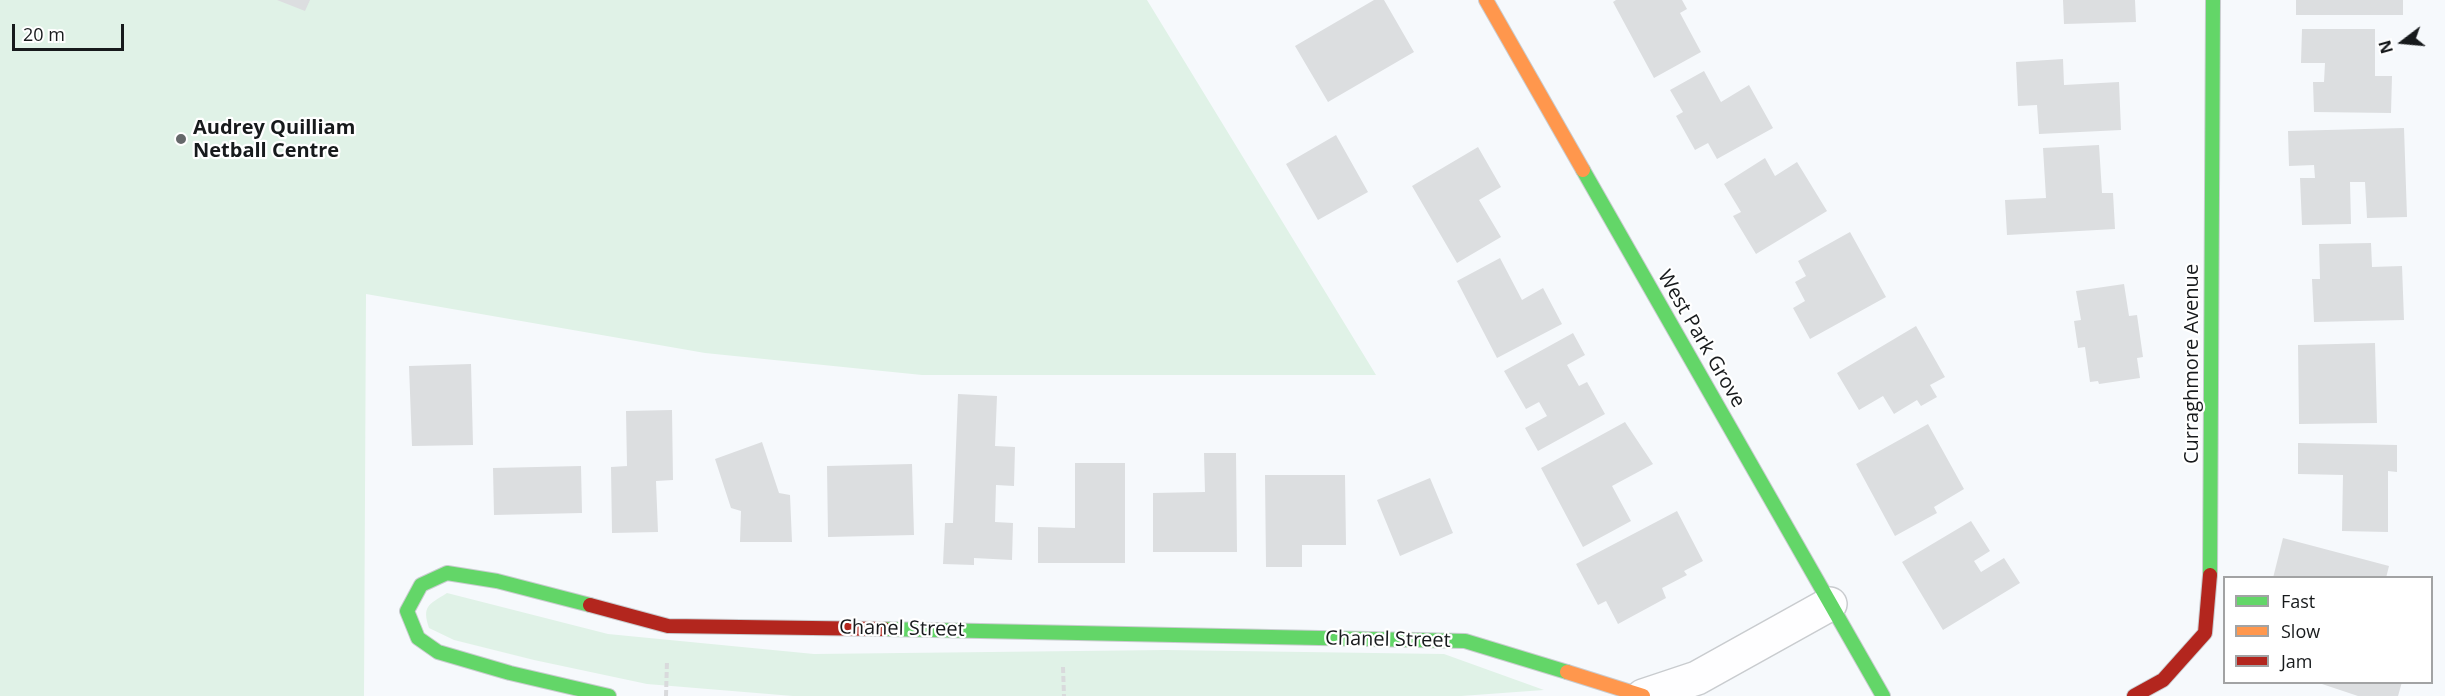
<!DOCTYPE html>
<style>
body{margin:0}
#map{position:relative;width:2445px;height:696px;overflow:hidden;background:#f6f9fc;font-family:"Open Sans",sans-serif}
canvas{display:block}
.legend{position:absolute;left:2223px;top:576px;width:210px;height:108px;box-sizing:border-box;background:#fff;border:2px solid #a2a3a4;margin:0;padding:8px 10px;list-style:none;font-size:18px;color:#171a1c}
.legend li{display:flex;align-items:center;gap:12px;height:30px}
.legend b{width:30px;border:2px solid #a2a3a4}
.north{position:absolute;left:2373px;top:12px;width:60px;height:60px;-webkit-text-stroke:4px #fff;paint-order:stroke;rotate:254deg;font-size:16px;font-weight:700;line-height:24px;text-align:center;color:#171a1c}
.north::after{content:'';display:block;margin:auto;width:21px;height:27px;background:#171a1c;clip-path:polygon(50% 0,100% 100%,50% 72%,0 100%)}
.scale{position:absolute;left:12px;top:24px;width:112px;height:27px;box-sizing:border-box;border:3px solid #171a1c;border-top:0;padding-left:8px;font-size:18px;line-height:21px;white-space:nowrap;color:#171a1c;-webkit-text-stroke:4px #fff;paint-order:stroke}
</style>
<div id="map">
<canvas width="2445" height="696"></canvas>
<ul class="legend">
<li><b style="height:8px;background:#63d668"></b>Fast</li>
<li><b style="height:8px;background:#ff974d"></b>Slow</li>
<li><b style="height:8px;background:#b3261e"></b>Jam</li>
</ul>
<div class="north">N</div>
<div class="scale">20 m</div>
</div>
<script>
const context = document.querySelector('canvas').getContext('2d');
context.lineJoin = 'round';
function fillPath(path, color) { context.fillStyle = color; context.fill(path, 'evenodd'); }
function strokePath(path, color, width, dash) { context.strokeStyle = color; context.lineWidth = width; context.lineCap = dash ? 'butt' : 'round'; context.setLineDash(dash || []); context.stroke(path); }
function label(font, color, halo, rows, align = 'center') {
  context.font = font + ' "Open Sans",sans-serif'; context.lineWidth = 4.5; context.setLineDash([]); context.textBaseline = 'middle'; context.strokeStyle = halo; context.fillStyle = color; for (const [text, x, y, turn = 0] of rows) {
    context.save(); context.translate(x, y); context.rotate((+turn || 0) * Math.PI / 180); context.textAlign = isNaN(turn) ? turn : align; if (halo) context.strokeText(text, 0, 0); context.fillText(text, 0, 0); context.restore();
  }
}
fillPath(new Path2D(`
 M0 0H1147L1376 375H922L705 353 366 294 364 696H0Z
 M447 593 608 634 814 654 1166 650 1444 654 1544 690 1461 696H793L647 684 534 660 454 640 429 628C422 606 428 605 447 593Z`), '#e0f2e7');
fillPath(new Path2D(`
 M277 0H310L305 11Z
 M1374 0H1384L1414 52 1328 102 1295 46Z
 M1616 0H1682L1687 9 1680 13 1701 52 1654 78 1613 2Z
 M2063 0H2135L2136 22 2064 24Z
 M2296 0H2403V15H2296Z
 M2302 29H2375V76H2392L2391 113 2314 112 2313 82H2324L2325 63H2301Z
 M2063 59 2064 85 2119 82 2121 130 2039 134 2037 105 2018 106 2016 62Z
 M1704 71 1721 102 1749 85 1773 128 1717 159 1708 143 1695 150 1676 116 1683 112 1670 90Z
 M2404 128 2407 217 2367 218 2365 182H2350L2351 224 2302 225 2300 178H2315L2314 165 2289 166 2288 131Z
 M1336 135 1368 192 1318 220 1286 164Z
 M2099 145 2102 193H2113L2115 229 2007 235 2005 200 2046 198 2043 148Z
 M1478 147 1501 187 1479 200 1501 237 1457 263 1412 186Z
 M1765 158 1775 176 1797 162 1827 211 1756 254 1733 216 1741 212 1724 184Z
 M1850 232 1886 297 1810 339 1793 308 1805 301 1795 282 1806 276 1798 261Z
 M2371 243 2372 267 2402 266 2404 320 2314 322 2312 279H2320L2319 244Z
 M1500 258 1522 300 1543 288 1562 324 1497 358 1457 281Z
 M2124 284 2129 316 2137 315 2143 357 2137 358 2140 378 2099 384 2098 381 2090 382 2085 347 2078 348 2074 321 2081 320 2076 291Z
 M1916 326 1945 377 1930 385 1937 397 1921 406 1917 400 1894 414 1883 396 1859 410 1837 373Z
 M1573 333 1585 355 1567 365 1579 386 1587 382 1605 414 1538 451 1525 428 1547 416 1539 402 1526 409 1504 371Z
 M2375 343 2377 423 2299 424 2298 345Z
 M471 364 473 445 412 446 409 366Z
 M958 394 997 396 995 446 1015 447 1014 486 996 485 995 522 1013 523 1012 560 974 558V565L943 564 945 523H953Z
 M672 410 673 480 656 481 658 532 612 533 611 467 627 466 626 411Z
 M1625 422 1653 464 1612 486 1631 521 1583 547 1541 468Z
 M1928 424 1964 489 1934 507 1937 513 1895 536 1856 464Z
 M762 442 779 493 790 495 792 542H740L741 511 731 508 715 459Z
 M2298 443 2397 445V472L2388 471V532L2342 531 2343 475 2298 474Z
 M1204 453H1236L1237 552H1153V493L1205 492Z
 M1075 463H1125V563H1038V527L1075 528Z
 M912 464 914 535 828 537 827 466Z
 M581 466 582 513 494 515 493 468Z
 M1265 475H1345L1346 545H1302V567H1266Z
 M1430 478 1453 533 1400 556 1377 500Z
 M1677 511 1703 561 1684 571 1687 575 1662 588 1666 598 1618 624 1606 601 1598 605 1576 564Z
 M1971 521 1990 551 1974 561 1981 572 2004 558 2020 583 1943 630 1902 562Z
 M2283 538 2389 566 2386 578H2273Z
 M2316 682H2402L2398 696H2358Z`), '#dcdee0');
const street = new Path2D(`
 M1643 696 1697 678 1830 604`);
const fast = new Path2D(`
 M1583 170 1883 696
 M2210 575 2213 0
 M590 605 497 581 447 573 421 585 407 611 418 638 438 652 510 673 609 696
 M884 629 1465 641 1567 672`);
const slow = new Path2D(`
 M1486 0 1583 170
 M1567 672 1643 696`);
const jam = new Path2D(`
 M590 605 668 626 884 629
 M2134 696 2163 680 2205 633 2210 575`);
strokePath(street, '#c9cccf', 36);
strokePath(fast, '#c9cccf', 16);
strokePath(slow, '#c9cccf', 16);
strokePath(jam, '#c9cccf', 16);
strokePath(new Path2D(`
 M1063 667 1064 696
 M666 696 667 661`), '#d9dadc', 4, [6, 3]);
strokePath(street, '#fefeff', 33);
strokePath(fast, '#63d668', 14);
strokePath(slow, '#ff974d', 14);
strokePath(jam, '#b3261e', 14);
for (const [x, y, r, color] of [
 [181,139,6,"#65686a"]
]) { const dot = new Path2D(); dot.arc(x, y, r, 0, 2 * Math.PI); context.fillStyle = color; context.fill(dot); strokePath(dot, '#fff', 2); }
label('bold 20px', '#171a1c', '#fff', [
 ["Audrey Quilliam",193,128],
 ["Netball Centre",193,151]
], 'left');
label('20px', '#171a1c', '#fff', [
 ["West Park Grove",1701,339,60],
 ["Curraghmore Avenue",2192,364,-90],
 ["Chanel Street",902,629,1],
 ["Chanel Street",1388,640,1]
]);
</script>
